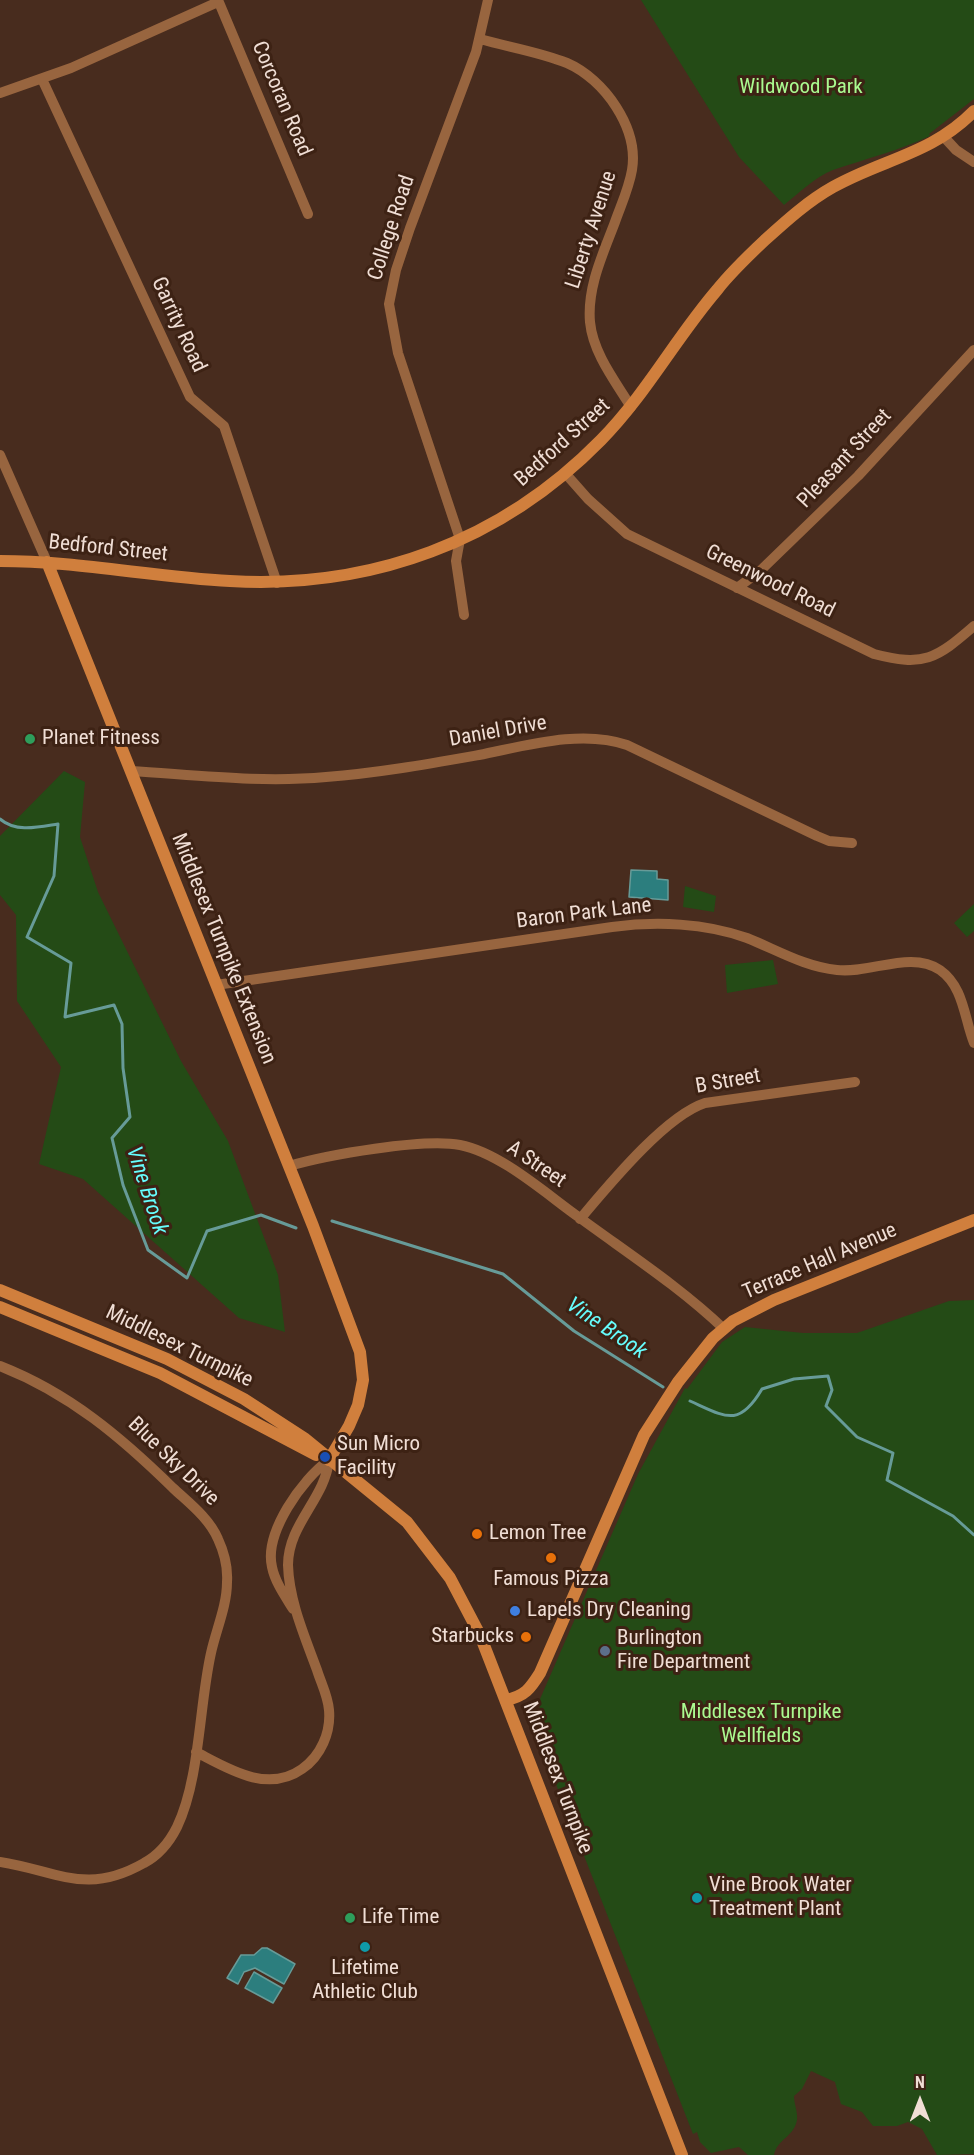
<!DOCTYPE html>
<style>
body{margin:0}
#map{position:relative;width:974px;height:2155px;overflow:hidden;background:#482c1e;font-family:"Roboto Condensed",sans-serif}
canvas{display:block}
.north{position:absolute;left:890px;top:2071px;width:60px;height:60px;-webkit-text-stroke:4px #3d2214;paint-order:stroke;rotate:0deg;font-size:16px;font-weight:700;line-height:24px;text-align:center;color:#f0ded5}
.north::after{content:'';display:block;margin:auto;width:21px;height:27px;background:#f0ded5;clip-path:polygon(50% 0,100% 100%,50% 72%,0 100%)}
</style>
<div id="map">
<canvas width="974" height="2155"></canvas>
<div class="north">N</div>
</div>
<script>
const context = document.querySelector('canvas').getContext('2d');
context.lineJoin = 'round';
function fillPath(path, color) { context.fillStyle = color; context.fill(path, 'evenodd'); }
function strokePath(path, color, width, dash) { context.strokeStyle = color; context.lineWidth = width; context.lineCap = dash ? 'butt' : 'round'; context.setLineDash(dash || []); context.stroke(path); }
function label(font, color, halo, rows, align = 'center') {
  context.font = font + ' "Roboto Condensed",sans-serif'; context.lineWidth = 6; context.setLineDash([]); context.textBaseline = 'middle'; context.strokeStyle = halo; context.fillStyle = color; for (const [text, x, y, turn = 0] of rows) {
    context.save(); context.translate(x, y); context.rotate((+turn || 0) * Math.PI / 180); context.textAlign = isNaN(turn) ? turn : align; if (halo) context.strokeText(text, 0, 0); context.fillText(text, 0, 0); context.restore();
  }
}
fillPath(new Path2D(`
 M641 0H974V99L929 134 930 136C898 151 865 159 833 170 815 177 799 193 784 205L739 157Z
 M64 771 85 782 80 837 98 892 181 1061 228 1141 278 1275 285 1332 239 1318 83 1179 39 1164 61 1067 17 1001 16 915 0 895V836Z
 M685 886 716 896 714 912 683 907Z
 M974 904V931L967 937 954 923Z
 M773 960 778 984 727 993 725 965Z
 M974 1300V2154L937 2155 922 2129 908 2122 897 2126H873L862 2112 841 2104 835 2082 811 2071 802 2089 794 2096C794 2104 798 2112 797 2120 794 2137 777 2139 774 2155H748L739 2147 711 2153 700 2142 697 2132 693 2134 543 1751 538 1731 540 1699 638 1474 685 1388 687 1389 722 1342 745 1327 803 1333H857L949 1301Z`), '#244b16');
const water = new Path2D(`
 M631 870 657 871V879L668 880V900L629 897Z
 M262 1948H267L295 1964 284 1984 255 1968 244 1972 238 1984 227 1978 241 1955H254Z
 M254 1972 282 1988 273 2003 245 1988Z`);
fillPath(water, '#2c7e7e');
strokePath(water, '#679b98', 1.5);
strokePath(new Path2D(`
 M0 819C16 833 39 827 58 824L54 876 27 937 71 963 65 1017 114 1005 122 1024 123 1068 130 1117 112 1138 123 1185 148 1250 187 1278 207 1231 261 1215 296 1228
 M332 1221 503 1274 574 1331 663 1387
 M690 1401C726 1417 739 1428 762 1389L794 1379 828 1376 832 1390 826 1406 857 1437 893 1453 887 1480 953 1516 974 1535`), '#679b98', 3);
strokePath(new Path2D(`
 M218 0 308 214
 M480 39C508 47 540 52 567 63 604 79 639 128 632 170 629 188 621 205 615 222 603 254 587 287 590 322 593 353 615 381 631 407
 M42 79 190 397 224 426 277 583
 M0 93 71 68 218 2
 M944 137 956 150 974 162
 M0 455 47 562
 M565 473 588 499 627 534 874 654C924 667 936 659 974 626
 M737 588 760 571 858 476 974 350
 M464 615 456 561 460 539 398 353 389 304 396 270 410 228 476 52 488 0
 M131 771C196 775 261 783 326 777 378 773 428 764 479 755 525 746 581 729 627 745L817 836 829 841 852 843
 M216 985 612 927C656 921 705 923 747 938 777 950 805 967 837 970 870 974 911 950 940 970 964 987 964 1018 974 1043
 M289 1166C327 1155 423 1138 460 1145 501 1153 546 1194 580 1218 629 1254 680 1287 724 1329
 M580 1219C608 1186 665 1116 705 1103L855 1082
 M0 1366C69 1393 121 1437 173 1488 189 1503 209 1518 218 1539 224 1552 228 1567 227 1582 227 1606 216 1630 211 1653 199 1706 200 1779 177 1827 170 1841 159 1855 144 1863 86 1896 58 1871 0 1862
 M293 1609C285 1596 275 1582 272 1567 264 1533 302 1479 329 1460
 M196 1752C227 1768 267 1794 302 1769 321 1756 331 1732 329 1710 328 1696 321 1683 317 1670 305 1637 289 1601 288 1565 288 1524 325 1499 329 1460`), '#98653f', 10);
strokePath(new Path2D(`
 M0 561C77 561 153 577 230 581 371 589 501 542 601 440 647 393 675 339 717 290 731 272 748 256 765 240 786 221 808 201 833 187 883 159 932 154 974 111
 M47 562 313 1226 360 1352 363 1380 358 1405 349 1426 329 1460
 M0 1290 167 1359 244 1399 304 1438 407 1522 450 1578 480 1635 682 2155
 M0 1307 160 1373 316 1455
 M506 1700C525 1696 530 1689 540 1673L644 1435 678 1382 713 1338 733 1321 774 1300 974 1220`), '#d07f3d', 12);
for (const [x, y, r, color] of [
 [30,739,6,"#2e9e5b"],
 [325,1457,6,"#1a4fb4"],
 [477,1534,6,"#e8710a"],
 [551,1558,6,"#e8710a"],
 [515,1611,6,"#3f7fe0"],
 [526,1637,6,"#e8710a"],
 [605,1651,6,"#5c6f8a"],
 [697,1898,6,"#0f9aa8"],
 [350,1918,6,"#2e9e5b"],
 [365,1947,6,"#0f9aa8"]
]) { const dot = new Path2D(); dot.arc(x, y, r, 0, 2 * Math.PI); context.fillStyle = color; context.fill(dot); strokePath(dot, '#3d2214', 2); }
label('21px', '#aafa90', '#3d2214', [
 ["Wildwood Park",801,88],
 ["Middlesex Turnpike",761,1713],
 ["Wellfields",761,1737]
]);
label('21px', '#f0ded5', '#3d2214', [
 ["Corcoran Road",281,99,67],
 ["College Road",392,228,-72],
 ["Liberty Avenue",592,230,-72],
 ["Garrity Road",178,325,65],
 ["Bedford Street",563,443,-42],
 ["Pleasant Street",845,459,-47],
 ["Bedford Street",108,549,6],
 ["Greenwood Road",770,582,26],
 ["Daniel Drive",498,732,-10],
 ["Baron Park Lane",584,914,-7],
 ["Middlesex Turnpike Extension",223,949,68],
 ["B Street",728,1082,-10],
 ["A Street",536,1165,34],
 ["Terrace Hall Avenue",820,1262,-23],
 ["Middlesex Turnpike",179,1347,26],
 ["Blue Sky Drive",173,1462,44],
 ["Middlesex Turnpike",557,1778,69]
]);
label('21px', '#f0ded5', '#3d2214', [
 ["Planet Fitness",42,739],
 ["Sun Micro",337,1445],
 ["Facility",337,1469],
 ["Lemon Tree",489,1534],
 ["Famous Pizza",551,1580,"center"],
 ["Lapels Dry Cleaning",527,1611],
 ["Starbucks",514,1637,"right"],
 ["Burlington",617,1639],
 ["Fire Department",617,1663],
 ["Vine Brook Water",709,1886],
 ["Treatment Plant",709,1910],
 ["Life Time",362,1918],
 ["Lifetime",365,1969,"center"],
 ["Athletic Club",365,1993,"center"]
], 'left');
label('italic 22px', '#66fdfd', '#3d2214', [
 ["Vine Brook",146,1191,72],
 ["Vine Brook",606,1329,34]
]);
</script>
